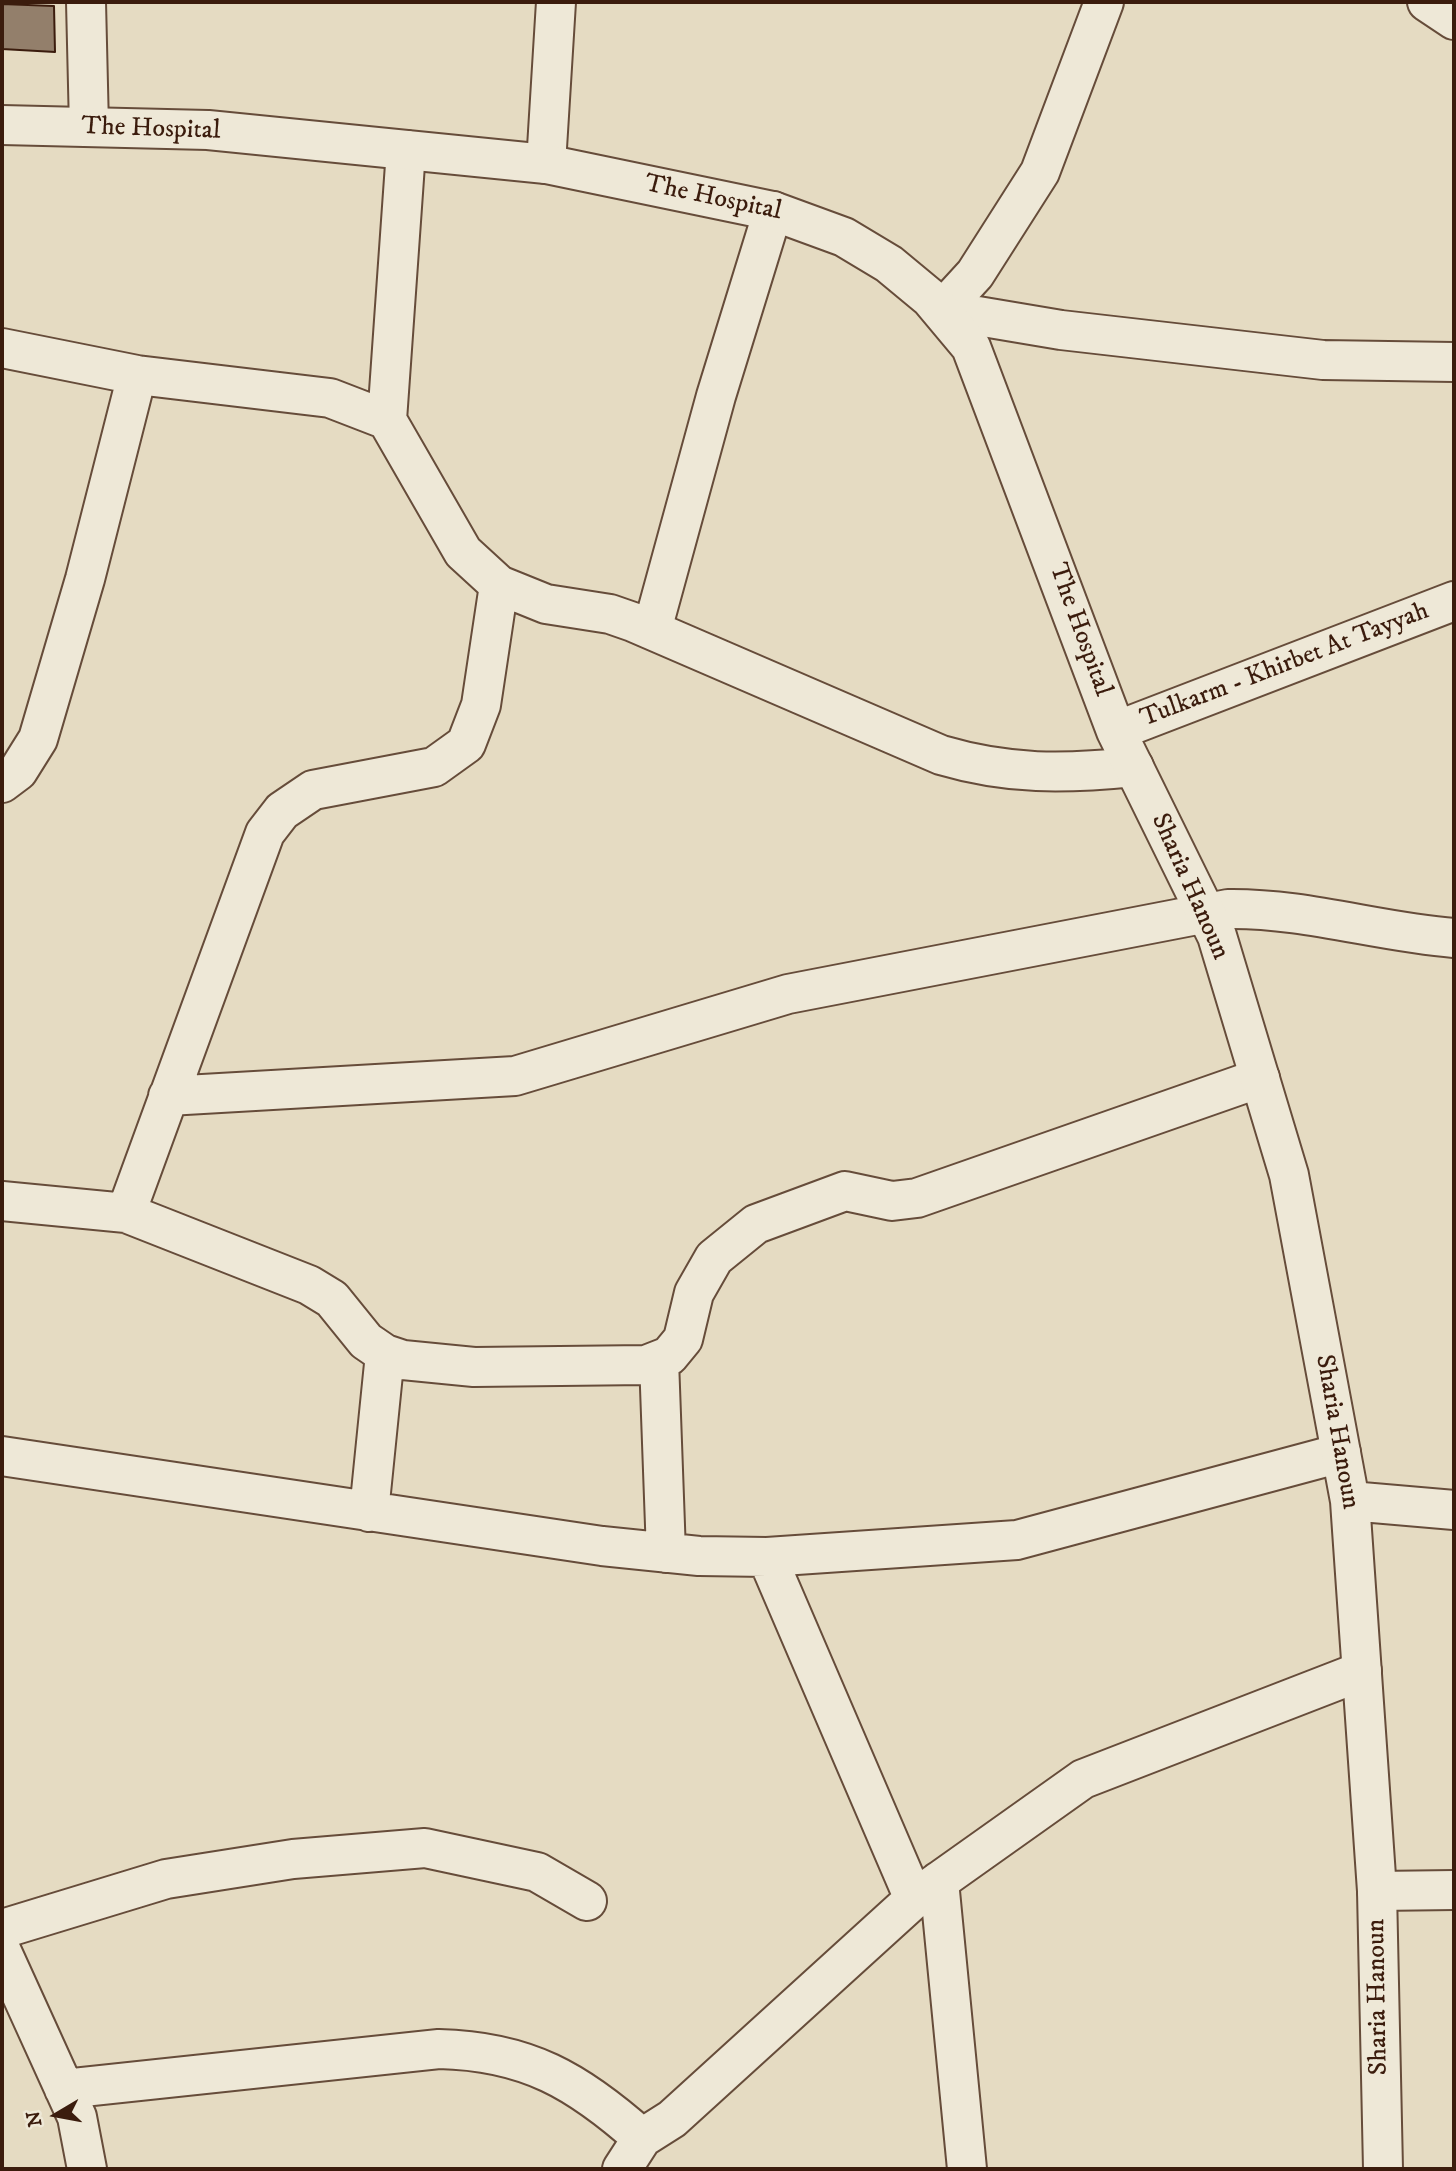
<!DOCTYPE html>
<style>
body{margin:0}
#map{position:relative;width:1456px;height:2171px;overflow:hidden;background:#e5dbc2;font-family:"IM FELL DW Pica",serif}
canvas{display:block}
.frame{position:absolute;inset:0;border:4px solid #3b1c0d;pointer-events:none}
.north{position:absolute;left:21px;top:2080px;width:70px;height:70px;-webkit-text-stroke:5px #eee8d7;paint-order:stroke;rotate:260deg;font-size:19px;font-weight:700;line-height:28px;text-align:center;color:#3b1c0d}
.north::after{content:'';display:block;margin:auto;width:24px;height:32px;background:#3b1c0d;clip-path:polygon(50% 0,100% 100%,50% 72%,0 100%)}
</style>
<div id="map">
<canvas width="1456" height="2171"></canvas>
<div class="frame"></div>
<div class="north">N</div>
</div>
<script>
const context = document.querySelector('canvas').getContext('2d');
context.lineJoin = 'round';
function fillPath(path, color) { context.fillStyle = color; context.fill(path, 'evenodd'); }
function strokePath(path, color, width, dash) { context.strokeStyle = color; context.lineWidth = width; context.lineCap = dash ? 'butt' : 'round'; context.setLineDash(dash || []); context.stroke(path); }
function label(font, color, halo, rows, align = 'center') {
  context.font = font + ' "IM FELL DW Pica",serif'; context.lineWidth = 5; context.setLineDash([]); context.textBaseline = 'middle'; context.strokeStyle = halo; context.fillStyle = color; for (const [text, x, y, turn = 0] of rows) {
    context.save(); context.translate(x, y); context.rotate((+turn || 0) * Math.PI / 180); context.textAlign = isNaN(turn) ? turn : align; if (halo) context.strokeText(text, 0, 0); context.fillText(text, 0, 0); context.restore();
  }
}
const building = new Path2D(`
 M2 4 54 6 55 52 2 49Z`);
fillPath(building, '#937f6b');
strokePath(building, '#3b1c0d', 2);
const minor = new Path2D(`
 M86 2 89 127
 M1427 2 1454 20
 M546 164 556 2
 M942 310 1061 330 1323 360 1454 362
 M942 310 975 274 1040 172 1104 2
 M2 348 137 375 330 398 387 420 463 552 499 585 546 604 610 614 633 622 941 755C1009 775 1064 774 1134 767
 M387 420 406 150
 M652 630 716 396 773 211
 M2 783 18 771 38 739 85 579 137 375
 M168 1096 515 1076 788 994 1228 909C1305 908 1378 932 1454 938
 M2 1201 126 1213 309 1285 332 1299 366 1341 385 1354 403 1360 474 1367 646 1365 669 1356 683 1339 694 1293 714 1258 756 1224 845 1191 892 1201 917 1198 1260 1078
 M126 1213 265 833 282 811 313 790 434 767 466 744 481 705 499 585
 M659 1360 666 1553
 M2 1456 602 1546 699 1556 767 1557 1017 1540 1341 1453
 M369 1512 385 1354
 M767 1557 914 1899
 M939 1881 967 2169
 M1377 1891 1454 1890
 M2 1929 166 1879 293 1859 425 1848 537 1872 587 1901
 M2 1952 77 2117 87 2169
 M64 2089 439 2049C527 2051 578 2081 642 2138
 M622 2169 642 2138 672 2119 914 1899 1083 1779 1362 1671`);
const tertiary = new Path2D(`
 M2 125 208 130 546 164 773 211 844 237 889 264 930 298 971 347 1116 731 1217 936 1289 1175 1350 1501 1377 1891 1383 2169
 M1116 731 1454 601
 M1350 1501 1454 1510`);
strokePath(minor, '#664c3a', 42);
strokePath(tertiary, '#664c3a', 42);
strokePath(minor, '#eee8d7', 38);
strokePath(tertiary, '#eee8d7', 38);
label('26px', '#3b1c0d', '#eee8d7', [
 ["The Hospital",151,130,2],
 ["The Hospital",713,199,12],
 ["The Hospital",1079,630,70],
 ["Tulkarm - Khirbet At Tayyah",1285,666,-21],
 ["Sharia Hanoun",1189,887,66],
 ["Sharia Hanoun",1336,1432,80],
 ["Sharia Hanoun",1379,1997,-91]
]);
</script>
